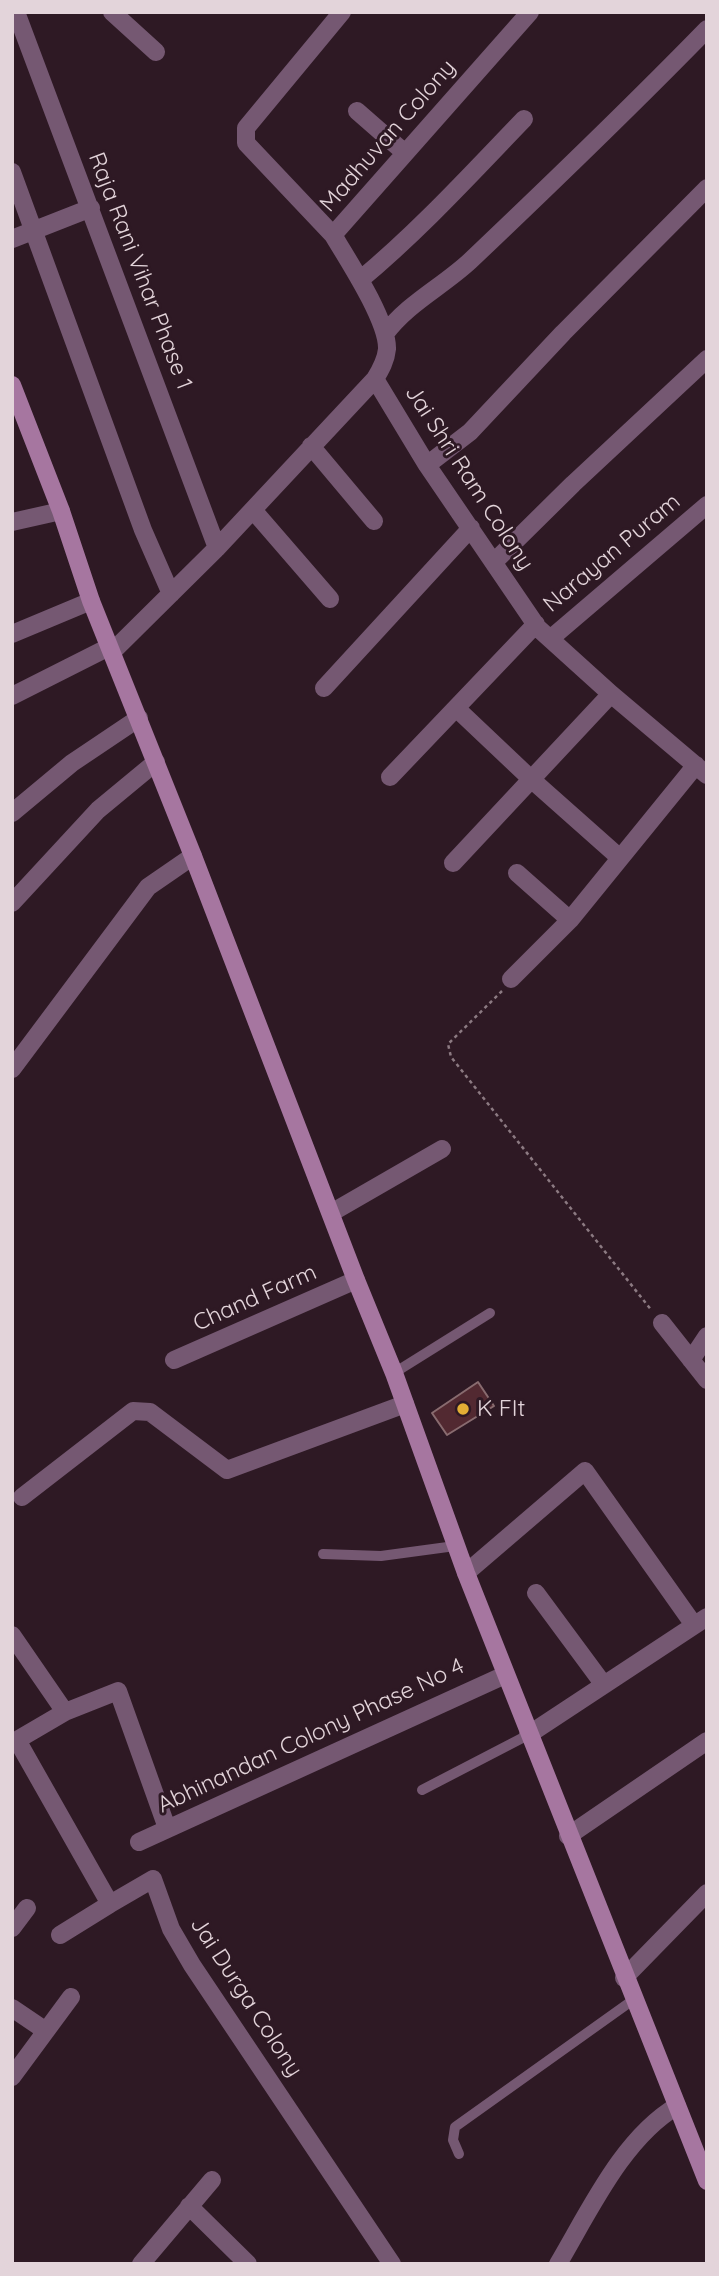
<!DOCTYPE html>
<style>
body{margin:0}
#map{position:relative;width:719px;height:2276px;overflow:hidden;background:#2e1924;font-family:Quicksand,sans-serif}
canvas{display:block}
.frame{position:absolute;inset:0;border:14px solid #e3d4da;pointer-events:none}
</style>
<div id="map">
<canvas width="719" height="2276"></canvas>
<div class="frame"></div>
</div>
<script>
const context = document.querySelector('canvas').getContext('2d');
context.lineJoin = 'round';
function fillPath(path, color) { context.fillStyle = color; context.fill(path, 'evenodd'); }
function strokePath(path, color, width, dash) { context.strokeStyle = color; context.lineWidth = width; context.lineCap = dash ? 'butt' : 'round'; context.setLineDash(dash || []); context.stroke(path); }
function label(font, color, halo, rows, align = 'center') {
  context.font = font + ' Quicksand,sans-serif'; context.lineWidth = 6; context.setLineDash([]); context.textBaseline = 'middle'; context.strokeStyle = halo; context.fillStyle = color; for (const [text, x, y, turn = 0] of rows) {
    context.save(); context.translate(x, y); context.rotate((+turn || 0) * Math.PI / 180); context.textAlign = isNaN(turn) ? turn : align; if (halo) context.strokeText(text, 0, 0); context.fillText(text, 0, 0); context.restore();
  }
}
const building = new Path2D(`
 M478 1382 494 1406 447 1435 432 1413Z`);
fillPath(building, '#522931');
strokePath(building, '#886b6f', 2);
strokePath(new Path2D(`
 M502 991 448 1044 451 1057 652 1311`), '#8c7a82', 2.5, [3.5, 3.5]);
strokePath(new Path2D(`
 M394 1373 490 1313
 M323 1554 381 1556 455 1546
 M422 1790 528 1735
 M459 2154 453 2140 455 2127 633 2000`), '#755872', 10);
strokePath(new Path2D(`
 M16 12 217 548
 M112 12 156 52
 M357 111 405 153
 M12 172 143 530 171 594
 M333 235 246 143V128L342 12
 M12 239 91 208
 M360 280C419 231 471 174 524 119
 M385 334C408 303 442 287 470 261 550 185 630 108 707 29
 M375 379C381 369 386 360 387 349 388 321 348 260 333 235L530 12
 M311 446 374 521
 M427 465 470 432 563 333 707 188
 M253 510 330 599
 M12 522 61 511
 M494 562 573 484 707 359
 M12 634 91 601
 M550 639 707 505
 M113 651 217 548 375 379 427 465 538 628 611 694 707 775
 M324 688 471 528
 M12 696 111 646
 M456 708 531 779 620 858
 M390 777 536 624
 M12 813 72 763 139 718
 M453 863 611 694
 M517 873 570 920
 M12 903 98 810 156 762
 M511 979 570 920 696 765
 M12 1069 148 887 193 856
 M331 1213 442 1149
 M662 1323 707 1380
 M174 1360 356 1280
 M691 1360 707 1336
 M22 1497 133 1411 150 1412 227 1470 405 1404
 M466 1573 585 1471 694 1625
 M536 1593 604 1685
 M12 1635 65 1712 12 1743
 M65 1712 118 1691 167 1828
 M528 1735 707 1617
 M17 1740 110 1904 153 1879 171 1929 192 1965 392 2264
 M568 1836 707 1741
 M139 1842 505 1675
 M12 1928 27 1908
 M60 1935 110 1904
 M624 1978 707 1893
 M12 2008 46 2031
 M12 2077 71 1997
 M189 2206 248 2264
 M141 2264 212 2180
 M558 2264C590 2210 623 2138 677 2106`), '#755872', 18);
strokePath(new Path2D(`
 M12 385 61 511 91 601 193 856 356 1280 394 1373 466 1573 707 2181`), '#a676a0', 18);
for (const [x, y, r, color] of [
 [463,1409,7,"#e3ae35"]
]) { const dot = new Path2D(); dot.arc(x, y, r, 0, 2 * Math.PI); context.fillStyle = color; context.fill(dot); strokePath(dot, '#2e1924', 2.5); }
label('23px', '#e3d4da', '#2e1924', [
 ["Madhuvan Colony",388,136,-49],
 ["Raja Rani Vihar Phase 1",140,271,69],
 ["Jai Shri Ram Colony",469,478,57],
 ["Narayan Puram",612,553,-40],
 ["Chand Farm",255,1298,-24],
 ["Abhinandan Colony Phase No 4",311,1736,-25],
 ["Jai Durga Colony",246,1997,57]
]);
label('23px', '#e3d4da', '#2e1924', [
 ["K FIt",477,1409]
], 'left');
</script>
